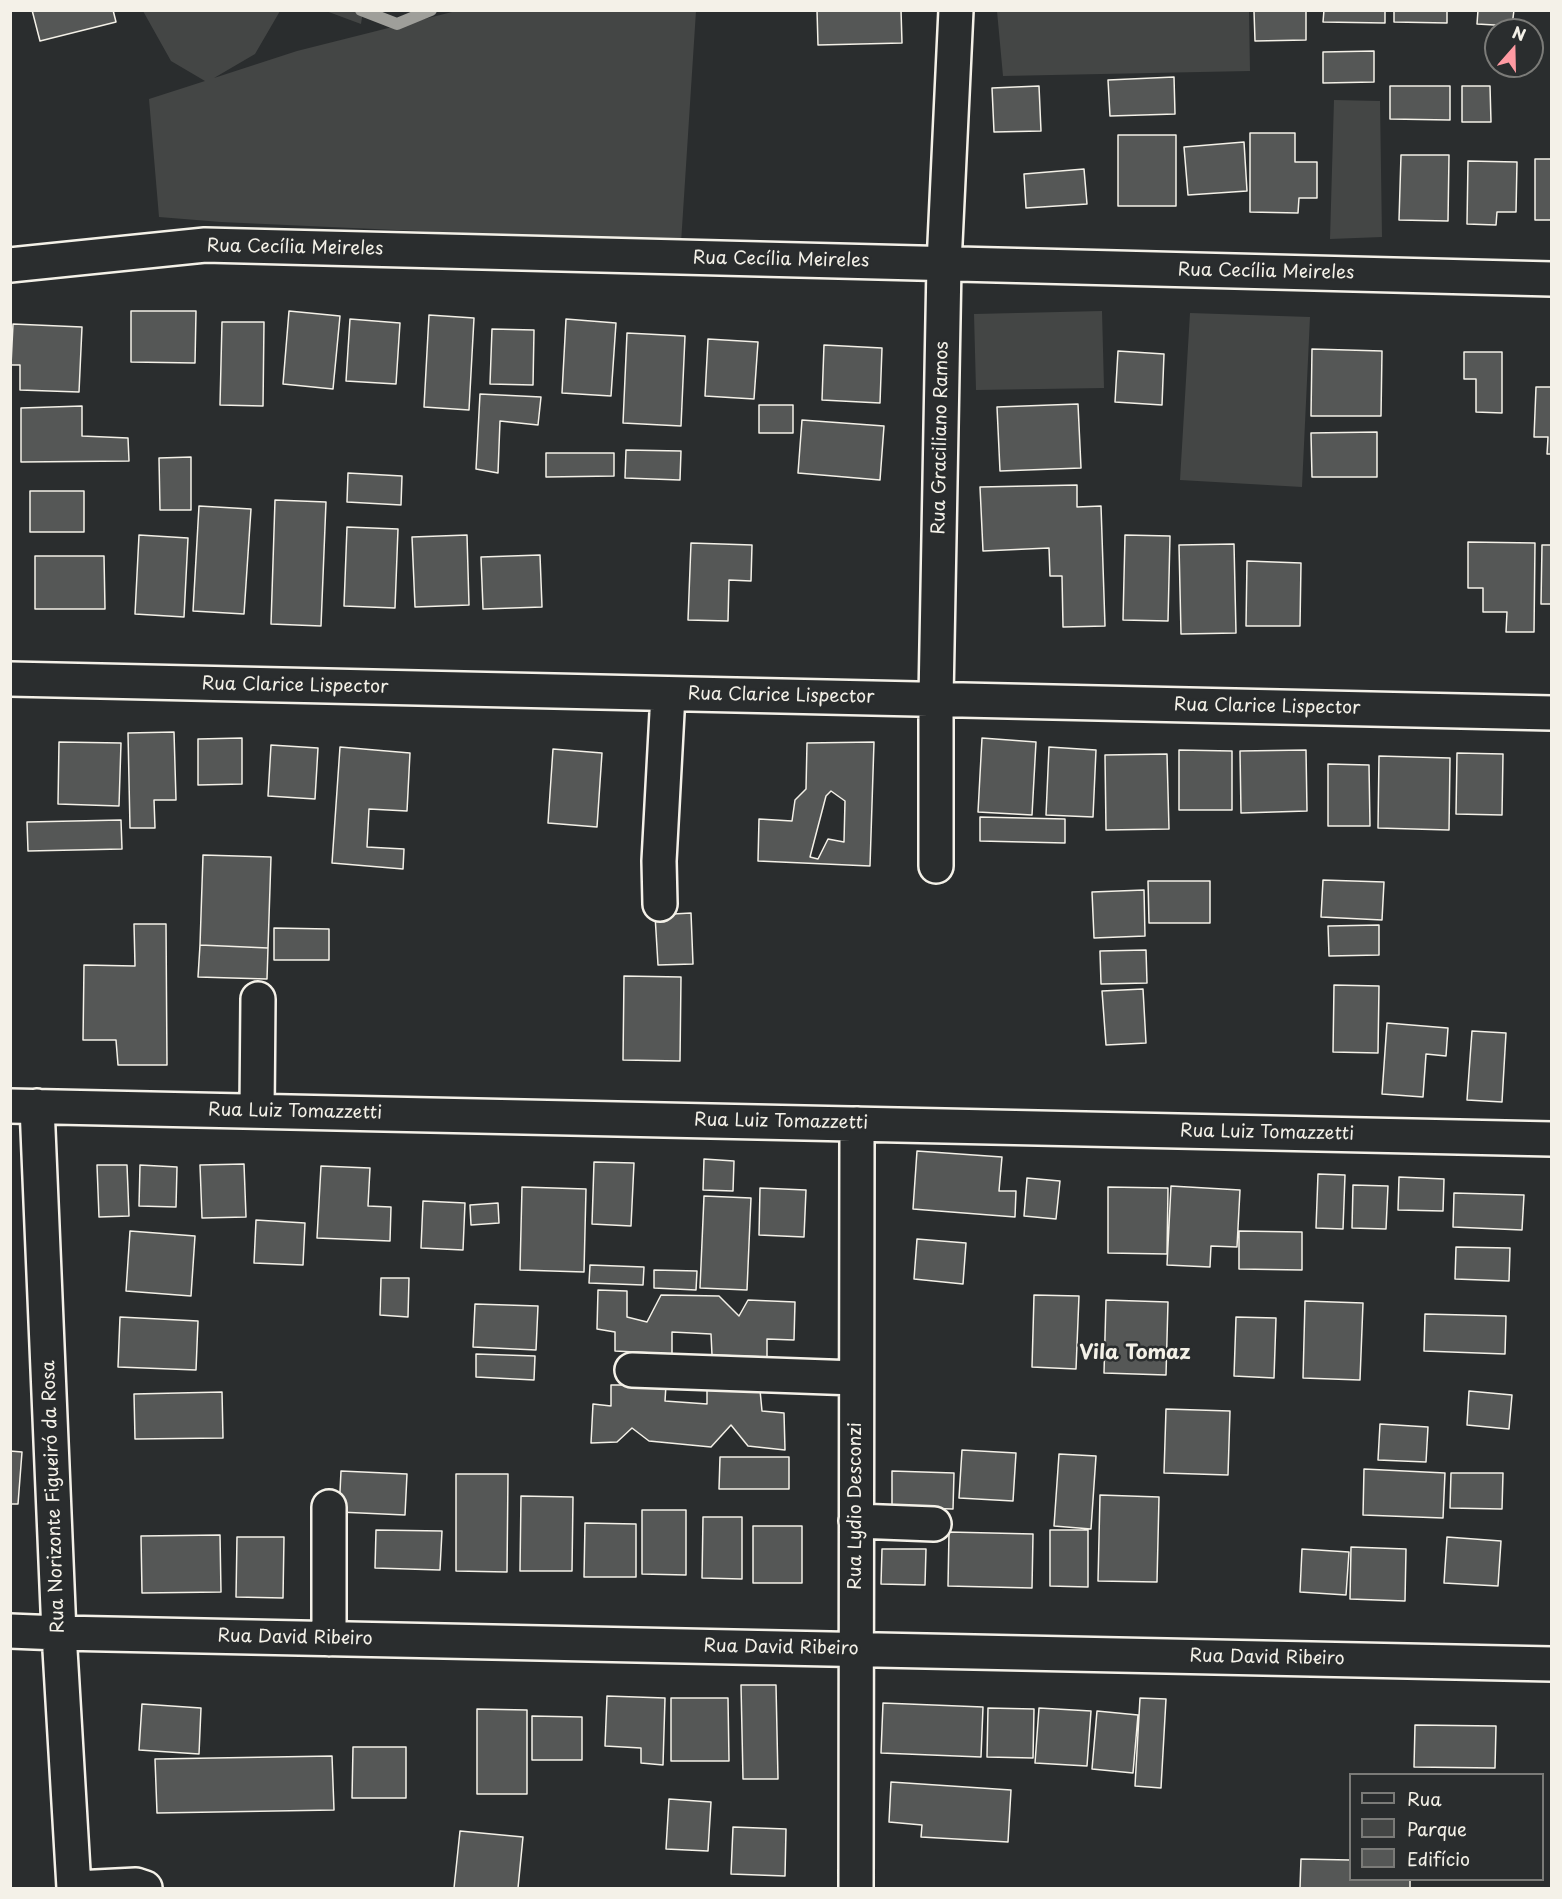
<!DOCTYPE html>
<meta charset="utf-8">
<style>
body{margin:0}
#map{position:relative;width:1562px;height:1899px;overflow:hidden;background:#2a2d2e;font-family:"Playpen Sans",sans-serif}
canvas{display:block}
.frame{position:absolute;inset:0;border:12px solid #f4f1e8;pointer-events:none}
.legend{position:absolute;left:1349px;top:1773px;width:195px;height:108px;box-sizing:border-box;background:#2a2d2e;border:2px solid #7b7b78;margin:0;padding:8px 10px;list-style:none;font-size:18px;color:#f4f1e8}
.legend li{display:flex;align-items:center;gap:12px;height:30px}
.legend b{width:30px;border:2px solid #7b7b78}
.north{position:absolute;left:1484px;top:18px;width:60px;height:60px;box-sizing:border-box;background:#2a2d2e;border:2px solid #7b7b78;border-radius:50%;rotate:20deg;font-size:16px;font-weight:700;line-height:24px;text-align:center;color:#f4f1e8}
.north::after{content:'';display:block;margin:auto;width:21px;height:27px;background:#ff9aa2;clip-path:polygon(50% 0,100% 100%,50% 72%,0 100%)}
</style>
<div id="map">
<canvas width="1562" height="1899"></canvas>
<div class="frame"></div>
<ul class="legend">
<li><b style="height:8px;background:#2a2d2e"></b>Rua</li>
<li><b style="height:16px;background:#444645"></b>Parque</li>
<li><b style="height:16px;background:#555756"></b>Edifício</li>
</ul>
<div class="north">N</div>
</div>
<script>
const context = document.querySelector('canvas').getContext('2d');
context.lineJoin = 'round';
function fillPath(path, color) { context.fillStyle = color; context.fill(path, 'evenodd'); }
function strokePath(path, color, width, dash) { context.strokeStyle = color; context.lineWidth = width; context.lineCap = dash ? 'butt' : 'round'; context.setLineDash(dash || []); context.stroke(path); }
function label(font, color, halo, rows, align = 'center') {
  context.font = font + ' "Playpen Sans",sans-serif'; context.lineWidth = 5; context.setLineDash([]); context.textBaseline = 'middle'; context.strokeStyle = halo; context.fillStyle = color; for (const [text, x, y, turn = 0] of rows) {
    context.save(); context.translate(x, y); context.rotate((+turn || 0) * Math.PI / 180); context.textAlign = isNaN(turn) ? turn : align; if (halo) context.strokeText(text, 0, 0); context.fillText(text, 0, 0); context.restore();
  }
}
fillPath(new Path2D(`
 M143 11H280L255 54 214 78 297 51 456 11H696L681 243 221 222 159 217 149 99 205 81 171 61Z
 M326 11H363L361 24Z
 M997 11H1249L1250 71 1003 76Z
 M1334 100 1380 101 1382 237 1330 239Z
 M1102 311 1104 388 976 390 974 314Z
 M1190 313 1310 317 1302 487 1180 480Z`), '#444645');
strokePath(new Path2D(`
 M361 10 397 24 431 10`), '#9f9f9a', 12);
const building = new Path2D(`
 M32 10H113L116 22 40 41Z
 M817 10H901L902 43 818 45Z
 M1306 10V40L1255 41 1254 11Z
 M1324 10H1385V23L1323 22Z
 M1394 10H1447V23L1394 22Z
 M1478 10H1514L1512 26 1477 24Z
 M1374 51V82L1323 83V52Z
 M1174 77 1175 114 1110 116 1108 80Z
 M1039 86 1041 131 994 132 992 88Z
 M1390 86H1450V120L1390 119Z
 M1462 86H1490L1491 122H1462Z
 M1250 133H1295V162H1317V198H1299L1298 213 1250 212Z
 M1118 135H1176V206H1118Z
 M1244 142 1247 191 1188 195 1184 147Z
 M1401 155H1449L1448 221 1399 220Z
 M1535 159H1552V220H1535Z
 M1468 161 1517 162 1516 212H1497L1496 225 1467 224Z
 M1084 169 1087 204 1026 208 1024 174Z
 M131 311H196L195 363 131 362Z
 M289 311 340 316 333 389 283 384Z
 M429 315 474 318 469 410 424 407Z
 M350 319 400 323 396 384 346 381Z
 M566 319 616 323 611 396 562 393Z
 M222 322H264L263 406 220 405Z
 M13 324 82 327 79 392 20 390V365H11Z
 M492 329 534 330 533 385 490 384Z
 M627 333 685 336 681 426 623 423Z
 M708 339 758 342 754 399 705 396Z
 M824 345 882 348 880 403 822 400Z
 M1312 349 1382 351 1381 416H1311Z
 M1118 351 1164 354 1162 405 1115 402Z
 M1464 352H1502V413L1476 412V379H1464Z
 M1536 387H1552V454H1547L1548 437H1534Z
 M480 394 541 397 538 425 500 421 498 473 476 469Z
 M1078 404 1081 468 1000 471 997 407Z
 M759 405H793V433H759Z
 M82 406V436L128 438 129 461 21 462V408Z
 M802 420 884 426 880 480 798 473Z
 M1377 432V477H1312L1311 433Z
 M626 450 681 451 680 480 625 478Z
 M546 453H614V476L546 477Z
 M191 457V510H160L159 458Z
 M348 473 402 476 401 505 347 502Z
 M1077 485V507L1101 506 1105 626 1063 627 1062 576H1050L1049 548 983 551 980 487Z
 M30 491H84V532H30Z
 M275 500 326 502 321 626 271 624Z
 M199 506 251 509 244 614 193 611Z
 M347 527 398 529 395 608 344 606Z
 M139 535 188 538 184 617 135 614Z
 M467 535 469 605 415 607 412 537Z
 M1125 535 1170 536 1168 621 1123 620Z
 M1468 542 1535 543 1534 632H1506L1507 612H1483V588H1468Z
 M691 543 752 545 751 581 729 580 728 621 688 620Z
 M1234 544 1236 633 1181 634 1179 545Z
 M1542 545H1552V604H1541Z
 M540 555 542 607 483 609 481 557Z
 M35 556H104L105 609H35Z
 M1247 561 1301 563 1300 626H1246Z
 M174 732 176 800H154L155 828H130L128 733Z
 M242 738V784L198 785V739Z
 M982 738 1036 742 1032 815 978 812Z
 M59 742 121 743 119 806 58 804Z
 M874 742 870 866 758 861 759 819 792 821 795 800 806 789 807 743ZM831 791 845 801 844 842 828 839 818 859 810 857 826 796Z
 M271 745 318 748 315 799 268 796Z
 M340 747 410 753 407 811 369 809 367 847 404 849 403 869 332 863Z
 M1049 747 1096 750 1093 817 1046 815Z
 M553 749 602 753 597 827 548 823Z
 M1179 750 1232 751V810H1179Z
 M1306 750 1307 811 1241 813 1240 751Z
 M1457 753 1503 754 1502 815 1456 814Z
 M1167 754 1169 829 1106 830 1105 755Z
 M1379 756 1450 758 1449 830 1378 828Z
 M1328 764 1369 765 1370 826H1328Z
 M980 817 1065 819V843L980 841Z
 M121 820 122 849 28 851 27 822Z
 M203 855 271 857 268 948 200 945Z
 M1323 880 1384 882 1382 920 1321 917Z
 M1148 881H1210V923H1149Z
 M1144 890 1145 936 1094 938 1092 892Z
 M691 913 693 964 658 965 655 915Z
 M134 924H166L167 1065H118L116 1040H83L84 965 135 966Z
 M1379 925V955L1329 956 1328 926Z
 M274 928 329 929V960H274Z
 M200 945 268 948 267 979 198 977Z
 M1146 950 1147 983 1101 984 1100 951Z
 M624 976 681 977 680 1061 623 1060Z
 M1334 985 1379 986 1378 1053 1333 1052Z
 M1143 989 1146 1043 1106 1045 1102 991Z
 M1387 1023 1448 1028 1446 1056 1426 1054 1423 1097 1382 1094Z
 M1472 1031 1506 1033 1502 1102 1467 1100Z
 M917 1151 1002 1157 999 1191H1016L1015 1217 913 1209Z
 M704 1159 734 1161 733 1191 703 1190Z
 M594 1162 634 1163 631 1226 592 1224Z
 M244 1164 246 1217 202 1218 200 1165Z
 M97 1165H127L129 1216 99 1217Z
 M140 1165 177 1167 176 1207 139 1206Z
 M321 1166 370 1168 368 1206 391 1207 390 1241 317 1238Z
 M1318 1174 1345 1175 1343 1229 1316 1228Z
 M1399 1177 1444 1179 1443 1211 1398 1210Z
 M1027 1178 1060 1181 1056 1219 1024 1216Z
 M1353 1185 1388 1186 1386 1229 1352 1228Z
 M1171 1186 1240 1190 1237 1247 1211 1246 1210 1267 1167 1265Z
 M522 1187 586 1189 584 1272 520 1270Z
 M1108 1187 1168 1188 1167 1254 1108 1253Z
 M760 1188 806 1190 804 1237 759 1235Z
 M1454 1193 1524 1195 1522 1230 1453 1227Z
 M704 1196 751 1198 747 1290 700 1288Z
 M423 1201 465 1203 463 1250 421 1248Z
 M498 1203 499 1223 471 1225 470 1205Z
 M256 1220 305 1223 303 1265 254 1263Z
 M130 1231 195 1236 191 1296 126 1291Z
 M1239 1231 1302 1232V1270L1239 1269Z
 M917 1239 966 1243 963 1284 914 1279Z
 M1456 1247 1510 1248 1509 1281 1455 1279Z
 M590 1265 644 1267 643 1285 589 1283Z
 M654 1270 697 1271 696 1290 654 1288Z
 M381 1278H409L408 1317 380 1315Z
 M598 1290 627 1291V1317L647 1322 661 1295 719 1296 739 1316 748 1300 795 1302 794 1340 767 1339V1357L712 1355 711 1334 672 1332V1354L615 1351V1332L597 1329Z
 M1034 1295 1079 1296 1076 1369 1032 1367Z
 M1106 1300 1168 1302 1166 1375 1104 1373Z
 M1305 1301 1363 1303 1360 1380 1303 1378Z
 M475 1304 538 1306 536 1350 473 1347Z
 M1425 1314 1506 1316 1505 1354 1424 1351Z
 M120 1317 198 1321 196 1370 118 1367Z
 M1236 1317 1276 1318 1274 1378 1234 1376Z
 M476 1354 535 1356 534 1380 476 1377Z
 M611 1385H666L665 1401 707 1404V1387L760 1390 762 1411 784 1413 785 1450 748 1446 731 1425 711 1447 649 1441 632 1428 617 1442 591 1443 593 1404 611 1406Z
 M1469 1391 1512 1395 1509 1429 1467 1425Z
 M222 1392 223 1438 135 1439 134 1394Z
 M1166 1409 1230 1411 1228 1475 1164 1473Z
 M1380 1424 1428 1427 1426 1462 1378 1460Z
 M962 1450 1016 1453 1013 1501 959 1498Z
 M10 1451 22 1452 18 1504H10Z
 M1059 1454 1096 1456 1091 1529 1054 1526Z
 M720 1457H789V1489H719Z
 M1364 1469 1445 1473 1443 1518 1363 1515Z
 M341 1471 407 1474 405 1515 339 1512Z
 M892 1471 954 1473 953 1509 892 1507Z
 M1451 1473H1503L1502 1509 1450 1508Z
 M456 1474H508L507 1572 456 1571Z
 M1100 1495 1159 1497 1157 1582 1098 1581Z
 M521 1496 573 1497 572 1571H520Z
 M642 1510H686V1575L642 1574Z
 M703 1517H742V1579L702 1578Z
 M585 1523 636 1524V1577H584Z
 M753 1526H802V1583H753Z
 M376 1530 442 1531 440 1570 375 1568Z
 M1050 1530H1088V1587L1050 1586Z
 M949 1532 1033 1534 1032 1588 948 1586Z
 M220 1535 221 1592 142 1593 141 1536Z
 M237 1537H284L283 1598 236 1597Z
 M1447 1537 1501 1541 1498 1586 1444 1583Z
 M1351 1547 1406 1549 1405 1601 1350 1599Z
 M882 1549H926L925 1585 881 1584Z
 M1302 1549 1349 1552 1346 1595 1300 1592Z
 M741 1685H776L778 1779H743Z
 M607 1696 665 1698 663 1765 641 1763V1748L605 1746Z
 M671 1698H728L729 1761H671Z
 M1140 1698 1166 1699 1161 1788 1135 1786Z
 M883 1703 983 1707 981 1757 881 1753Z
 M142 1704 201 1708 199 1754 139 1750Z
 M988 1708 1034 1709 1033 1758 987 1757Z
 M1039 1708 1091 1711 1087 1766 1035 1763Z
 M477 1709 527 1710V1794H477Z
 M1097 1711 1138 1715 1133 1773 1092 1769Z
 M532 1716 582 1717V1760H532Z
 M1415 1725 1496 1726 1495 1768 1414 1767Z
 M353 1747H406V1798H352Z
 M332 1756 334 1810 157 1813 155 1759Z
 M891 1782 1011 1790 1008 1842 921 1837 922 1825 889 1822Z
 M669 1799 711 1802 708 1851 666 1849Z
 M733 1827 786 1829 785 1876 731 1874Z
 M460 1831 523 1837 518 1888H454Z
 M1301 1859 1350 1860V1880H1410V1888H1300Z`);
fillPath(building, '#555756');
strokePath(building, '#f4f1e8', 1.5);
const minor = new Path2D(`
 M10 265 205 245 1552 279
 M10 679 1552 713
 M936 866V699L944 264 956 10
 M660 904 659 861 668 694
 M10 1106 1552 1139
 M37 1106 59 1633 74 1888
 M257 1111 258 999
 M632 1370 856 1378
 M329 1507V1639
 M856 1521 934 1524
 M10 1631 59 1633 1552 1664
 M76 1888 136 1885 145 1888
 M856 1888 857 1124`);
strokePath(minor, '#f4f1e8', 38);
strokePath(minor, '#2a2d2e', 33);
label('18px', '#f4f1e8', '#2a2d2e', [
 ["Rua Cecília Meireles",295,248,1],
 ["Rua Cecília Meireles",781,260,1],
 ["Rua Cecília Meireles",1266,272,1],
 ["Rua Graciliano Ramos",941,438,-89],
 ["Rua Clarice Lispector",295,686,1],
 ["Rua Clarice Lispector",781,696,1],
 ["Rua Clarice Lispector",1267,707,1],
 ["Rua Luiz Tomazzetti",295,1112,1],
 ["Rua Luiz Tomazzetti",781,1122,1],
 ["Rua Luiz Tomazzetti",1267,1133,1],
 ["Rua Norizonte Figueiró da Rosa",54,1497,-92],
 ["Rua Lydio Desconzi",856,1506,-90],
 ["Rua David Ribeiro",295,1638,1],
 ["Rua David Ribeiro",781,1648,1],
 ["Rua David Ribeiro",1267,1658,1]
]);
label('bold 20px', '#f4f1e8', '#2a2d2e', [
 ["Vila Tomaz",1135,1353]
]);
</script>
